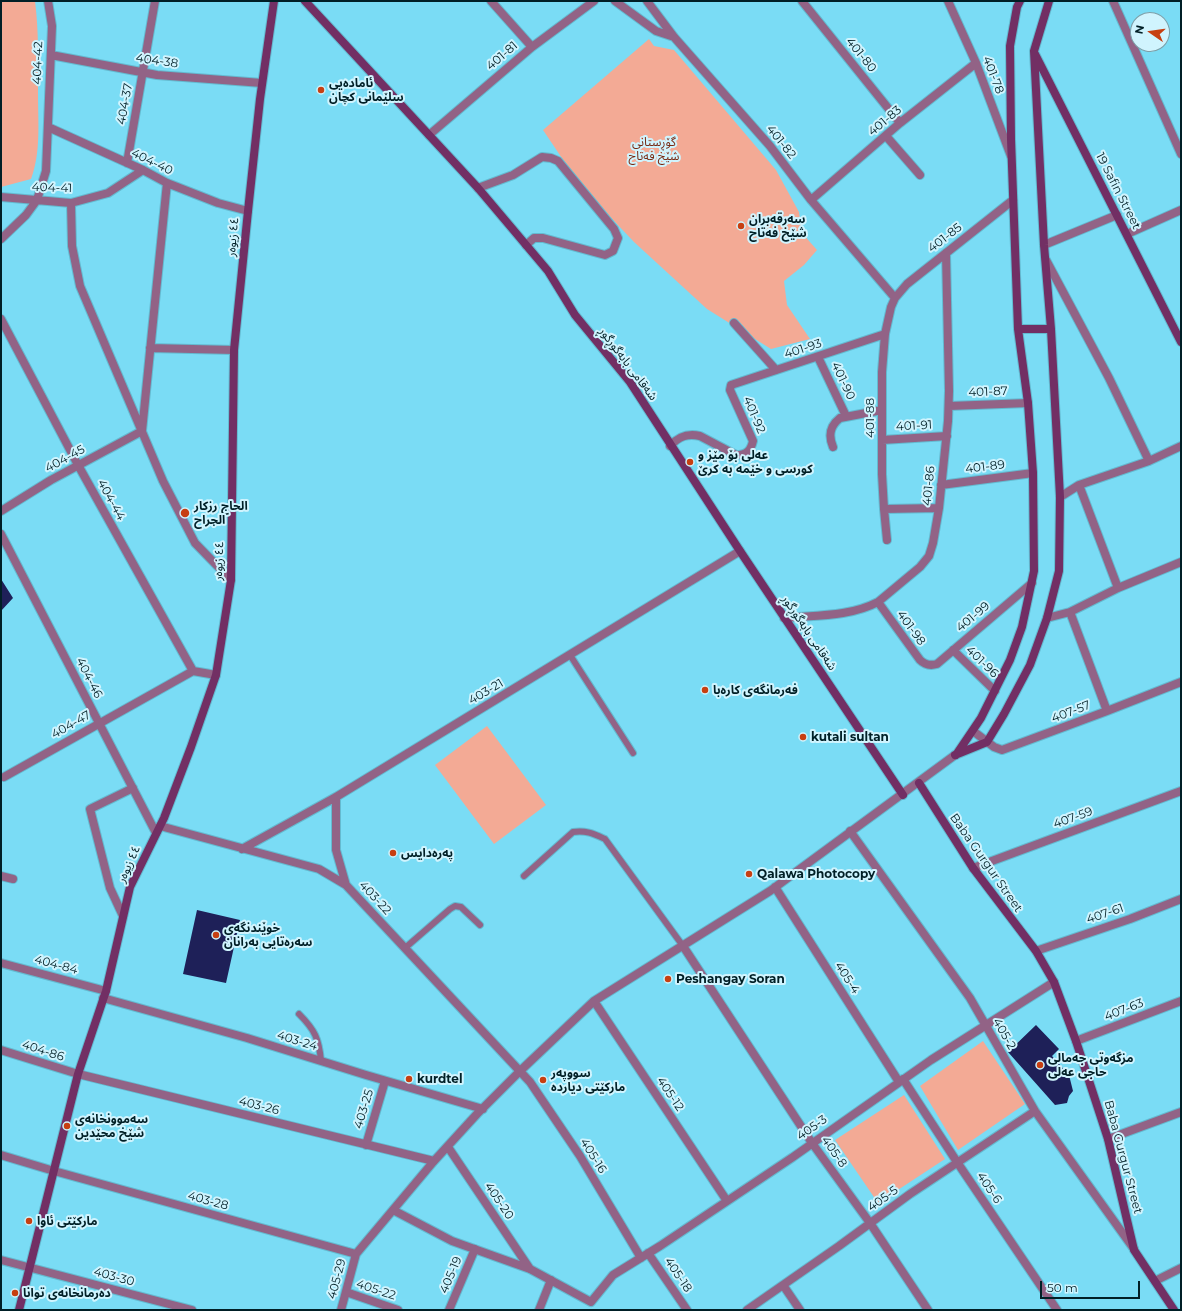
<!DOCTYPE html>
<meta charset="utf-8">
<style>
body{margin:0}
#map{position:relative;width:1182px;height:1311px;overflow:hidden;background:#7adcf5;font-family:Montserrat,sans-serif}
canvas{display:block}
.frame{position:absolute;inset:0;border:2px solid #001f26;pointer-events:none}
.north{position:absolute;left:1130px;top:12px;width:40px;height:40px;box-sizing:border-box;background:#d0f4fe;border:1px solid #7d9fa8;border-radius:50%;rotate:283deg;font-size:11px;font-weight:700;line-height:16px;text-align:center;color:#001f26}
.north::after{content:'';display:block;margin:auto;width:14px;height:18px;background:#c73f11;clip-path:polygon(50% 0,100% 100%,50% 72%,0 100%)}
.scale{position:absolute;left:1040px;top:1281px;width:100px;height:18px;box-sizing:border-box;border:2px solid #001f26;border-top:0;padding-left:5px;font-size:12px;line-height:14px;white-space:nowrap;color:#001f26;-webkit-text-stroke:3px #d0f4fe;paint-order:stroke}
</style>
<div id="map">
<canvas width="1182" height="1311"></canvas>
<div class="frame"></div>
<div class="north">N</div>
<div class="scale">50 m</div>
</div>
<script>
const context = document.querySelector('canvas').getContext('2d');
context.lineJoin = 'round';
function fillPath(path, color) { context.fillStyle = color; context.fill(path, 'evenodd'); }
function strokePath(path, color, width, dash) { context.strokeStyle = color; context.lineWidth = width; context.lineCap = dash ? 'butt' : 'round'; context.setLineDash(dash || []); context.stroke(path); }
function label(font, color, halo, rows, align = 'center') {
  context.font = font + ' Montserrat,"Noto Sans Arabic",sans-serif'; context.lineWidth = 4; context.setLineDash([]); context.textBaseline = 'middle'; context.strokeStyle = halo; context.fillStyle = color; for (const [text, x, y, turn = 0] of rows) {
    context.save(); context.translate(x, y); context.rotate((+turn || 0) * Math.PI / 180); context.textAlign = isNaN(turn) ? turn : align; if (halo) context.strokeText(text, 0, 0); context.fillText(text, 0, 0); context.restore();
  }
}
fillPath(new Path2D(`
 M1 1H35C39 32 38 63 38 94 38 123 41 152 31 179L1 187Z
 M649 39 654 46 674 50 776 170 799 212 802 233 817 250 804 265 784 281 787 305 810 339 771 349 707 309 634 242 580 185 543 130Z
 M487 726 546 805 494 844 435 765Z
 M983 1041 1025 1104 958 1150 920 1086Z
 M904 1095 945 1159 878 1203 835 1140Z`), '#f3aa95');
fillPath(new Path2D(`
 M1 579 13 598 1 611Z
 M197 910 240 920 226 983 183 974Z
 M1036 1025 1059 1049 1052 1056 1069 1075 1073 1091 1069 1096 1067 1103 1055 1105 1008 1052Z`), '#1e2058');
const lane = new Path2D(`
 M570 655 633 753
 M524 876 573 832C586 830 594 834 605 839L683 946
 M405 948 450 909 455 906 461 907 480 925
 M299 1014C315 1030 319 1039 321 1061`);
const street = new Path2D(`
 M491 1 532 47
 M615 1 656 31 674 37
 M647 1 674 37 770 146 811 200 895 298
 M802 1 900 123
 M948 1 976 63 1011 156
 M1113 1 1181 154
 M51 55 157 75 262 83
 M48 127 143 170 167 183 218 203 248 211
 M429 135 532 47 594 1
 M886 136 920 175
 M127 163 155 1
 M478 188 513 175 542 157 551 158 558 161 614 229 618 238 613 251 605 255 543 238H534L526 245
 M1 197 71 203 108 193 143 170
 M811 200 900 123 976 63
 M71 203 72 246 80 286 163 481 195 543 231 580
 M1127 234 1181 210
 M1 239 26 215 37 200 46 171 52 26 48 1
 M1044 245 1117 215
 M1046 260 1109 378 1149 461
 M1 319 78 465 193 671 216 675
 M734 323 776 370
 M150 348 234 350
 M818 357 846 416
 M949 406 1028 403
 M882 440 947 436
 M670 446C679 436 688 433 700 436L736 455C747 455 751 450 753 441L730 390 731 385 885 334
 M833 447C828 435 830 426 840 418L882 410
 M941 485 1033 473
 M1079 485 1118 588
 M1060 497 1079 485 1149 461 1181 446
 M884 509 939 508
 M1 511 51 480 142 431 167 183
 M1 534 156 833
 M887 540 884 509 882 474V372L885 334 891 307 895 298 907 284 1013 200
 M878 602 920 660C925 665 930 666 937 664L1032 583
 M1070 612 1107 711
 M784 618C816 615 849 617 878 602L920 567 929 556 933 543 939 508 948 421 949 391 946 253
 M1047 618 1070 612 1118 588 1181 562
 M953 650 995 691
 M973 731 994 747 1002 750 1107 711 1181 682
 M4 777 193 671
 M336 797V850L346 885
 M160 826 319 869 346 885 530 1082 580 1156 641 1258
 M850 831 970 998 1035 1111 1134 1249
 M242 849 336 797 740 551
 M973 868 1181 791
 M1 876 13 879
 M775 887 899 1082
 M123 916 110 888 90 809 133 788
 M683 946 812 1143 870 1223 928 1310
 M1036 951 1130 919 1181 899
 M1 963 106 991
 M103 998 247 1038 366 1075 483 1109
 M594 1001 727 1201
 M1076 1041 1181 1001
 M1 1050 78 1074 434 1161
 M903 1079 957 1162 1057 1310
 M1108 1139 1181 1112
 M366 1145 385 1081
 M448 1147 530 1269
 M1 1155 54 1171 356 1254
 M393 1210 452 1241 530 1269 591 1302 613 1275 660 1246 793 1157 931 1060 1054 982
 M648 1253 687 1310
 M1 1260 192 1310
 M1155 1281 1181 1268
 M783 1285 800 1310
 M346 1292 398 1310
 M341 1310 356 1254 434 1161 477 1114 519 1072 594 1001 770 891 955 755
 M449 1310 475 1249
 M539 1310 551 1280
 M747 1310 839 1246 910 1194 1035 1111`);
const secondary = new Path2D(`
 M305 1 478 188 548 271 575 315 630 382 740 551 903 795
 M1035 54 1181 342
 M1018 329H1051
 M955 755 987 742 1004 714 1030 665 1047 618 1059 571 1060 497 1051 329 1044 245 1034 51 1049 1
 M956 755 981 718 1010 660 1022 627 1034 571 1033 473 1028 403 1018 329 1011 139 1010 46 1017 7 1020 1
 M919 783 973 868 1036 951 1054 982 1076 1041 1108 1139 1134 1250 1174 1310
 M19 1310 78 1074 106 991 130 887 164 818 191 747 216 675 231 580 234 350 248 211 260 99 274 1`);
strokePath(lane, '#64bad0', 8);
strokePath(street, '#64bad0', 10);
strokePath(secondary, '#64bad0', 10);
strokePath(lane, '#926386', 6);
strokePath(street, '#926386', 8);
strokePath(secondary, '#722f64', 8);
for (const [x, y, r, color] of [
 [321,90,4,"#c73f11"],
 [741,226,4,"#c73f11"],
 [690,462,4,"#c73f11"],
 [185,513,5,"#c73f11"],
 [705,690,4,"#c73f11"],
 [803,737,4,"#c73f11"],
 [393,853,4,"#c73f11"],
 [749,874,4,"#c73f11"],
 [216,935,4,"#c73f11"],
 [668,979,4,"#c73f11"],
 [1040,1065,4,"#c73f11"],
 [409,1079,4,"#c73f11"],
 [543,1080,4,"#c73f11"],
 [67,1126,4,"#c73f11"],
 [29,1221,4,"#c73f11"],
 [15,1293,4,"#c73f11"]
]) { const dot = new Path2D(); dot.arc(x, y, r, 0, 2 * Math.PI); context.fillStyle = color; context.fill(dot); strokePath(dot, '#d0f4fe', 1.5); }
label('12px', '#001f26', '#d0f4fe', [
 ["401-80",861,55,51],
 ["401-81",502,56,-41],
 ["404-38",157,61,8],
 ["404-42",38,63,-88],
 ["401-78",993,75,69],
 ["404-37",125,104,-80],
 ["401-83",885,121,-40],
 ["401-82",781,142,51],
 ["404-40",152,162,26],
 ["404-41",52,188,2],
 ["19 Safin Street",1118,191,63],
 ["٤٤ زیوەر",233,237,-85],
 ["401-85",945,238,-38],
 ["401-93",803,349,-18],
 ["شەقامی بابەگوڕگوڕ",628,364,53],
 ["401-90",843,381,65],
 ["401-87",988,392,-2],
 ["401-92",754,415,67],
 ["401-88",870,418,-90],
 ["401-91",914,426,-3],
 ["404-45",65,459,-29],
 ["401-89",985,467,-7],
 ["401-86",929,486,-84],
 ["404-44",111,500,61],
 ["٤٤ زیوەر",219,561,-88],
 ["401-99",973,617,-40],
 ["401-98",911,628,54],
 ["شەقامی بابەگوڕگوڕ",809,633,56],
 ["401-96",982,662,44],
 ["404-46",89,678,63],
 ["403-21",486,692,-31],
 ["407-57",1071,712,-21],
 ["404-47",71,725,-30],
 ["407-59",1073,818,-20],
 ["Baba Gurgur Street",986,863,55],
 ["٤٤ زیوەر",129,864,-66],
 ["403-22",375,898,47],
 ["407-61",1105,914,-19],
 ["404-84",56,965,15],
 ["405-4",847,978,57],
 ["407-63",1124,1010,-21],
 ["405-2",1004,1034,60],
 ["403-24",297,1041,17],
 ["404-86",43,1051,18],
 ["405-12",670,1094,56],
 ["403-26",259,1106,14],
 ["403-25",364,1109,-73],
 ["405-3",812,1128,-35],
 ["405-8",834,1152,55],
 ["405-16",593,1156,58],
 ["Baba Gurgur Street",1123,1157,75],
 ["405-6",989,1188,56],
 ["405-5",883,1199,-36],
 ["403-28",208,1201,15],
 ["405-20",499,1201,56],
 ["405-19",451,1275,-67],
 ["405-18",678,1275,56],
 ["403-30",114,1277,15],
 ["405-29",337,1279,-75],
 ["405-22",376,1290,18]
]);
label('bold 12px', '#001f26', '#d0f4fe', [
 ["ئامادەیی",329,83],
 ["سلێمانی کچان",329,97],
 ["سەرقەبران",749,219],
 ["شێخ فەتاح",749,233],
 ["عەلی بۆ مێز و",698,455],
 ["کورسی و خێمە بە کرێ",698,469],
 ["الحاج رزكار",194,506],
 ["الجراح",194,520],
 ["فەرمانگەی کارەبا",713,690],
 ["kutali sultan",811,737],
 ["پەرەدایس",401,853],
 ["Qalawa Photocopy",757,874],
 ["خوێندنگەی",224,928],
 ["سەرەتایی بەرانان",224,942],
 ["Peshangay Soran",676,979],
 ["مزگەوتی جەمالی",1048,1058],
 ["حاجی عەلی",1048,1072],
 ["سووپەر",551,1073],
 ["مارکێتی دیاردە",551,1087],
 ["kurdtel",417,1079],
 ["سەموونخانەی",75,1119],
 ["شێخ محێدین",75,1133],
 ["مارکێتی ئاوا",37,1221],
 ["دەرمانخانەی توانا",23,1293]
], 'left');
label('12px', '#772912', '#d0f4fe', [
 ["گۆڕستانی",654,142],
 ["شێخ فەتاح",654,156]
]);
</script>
